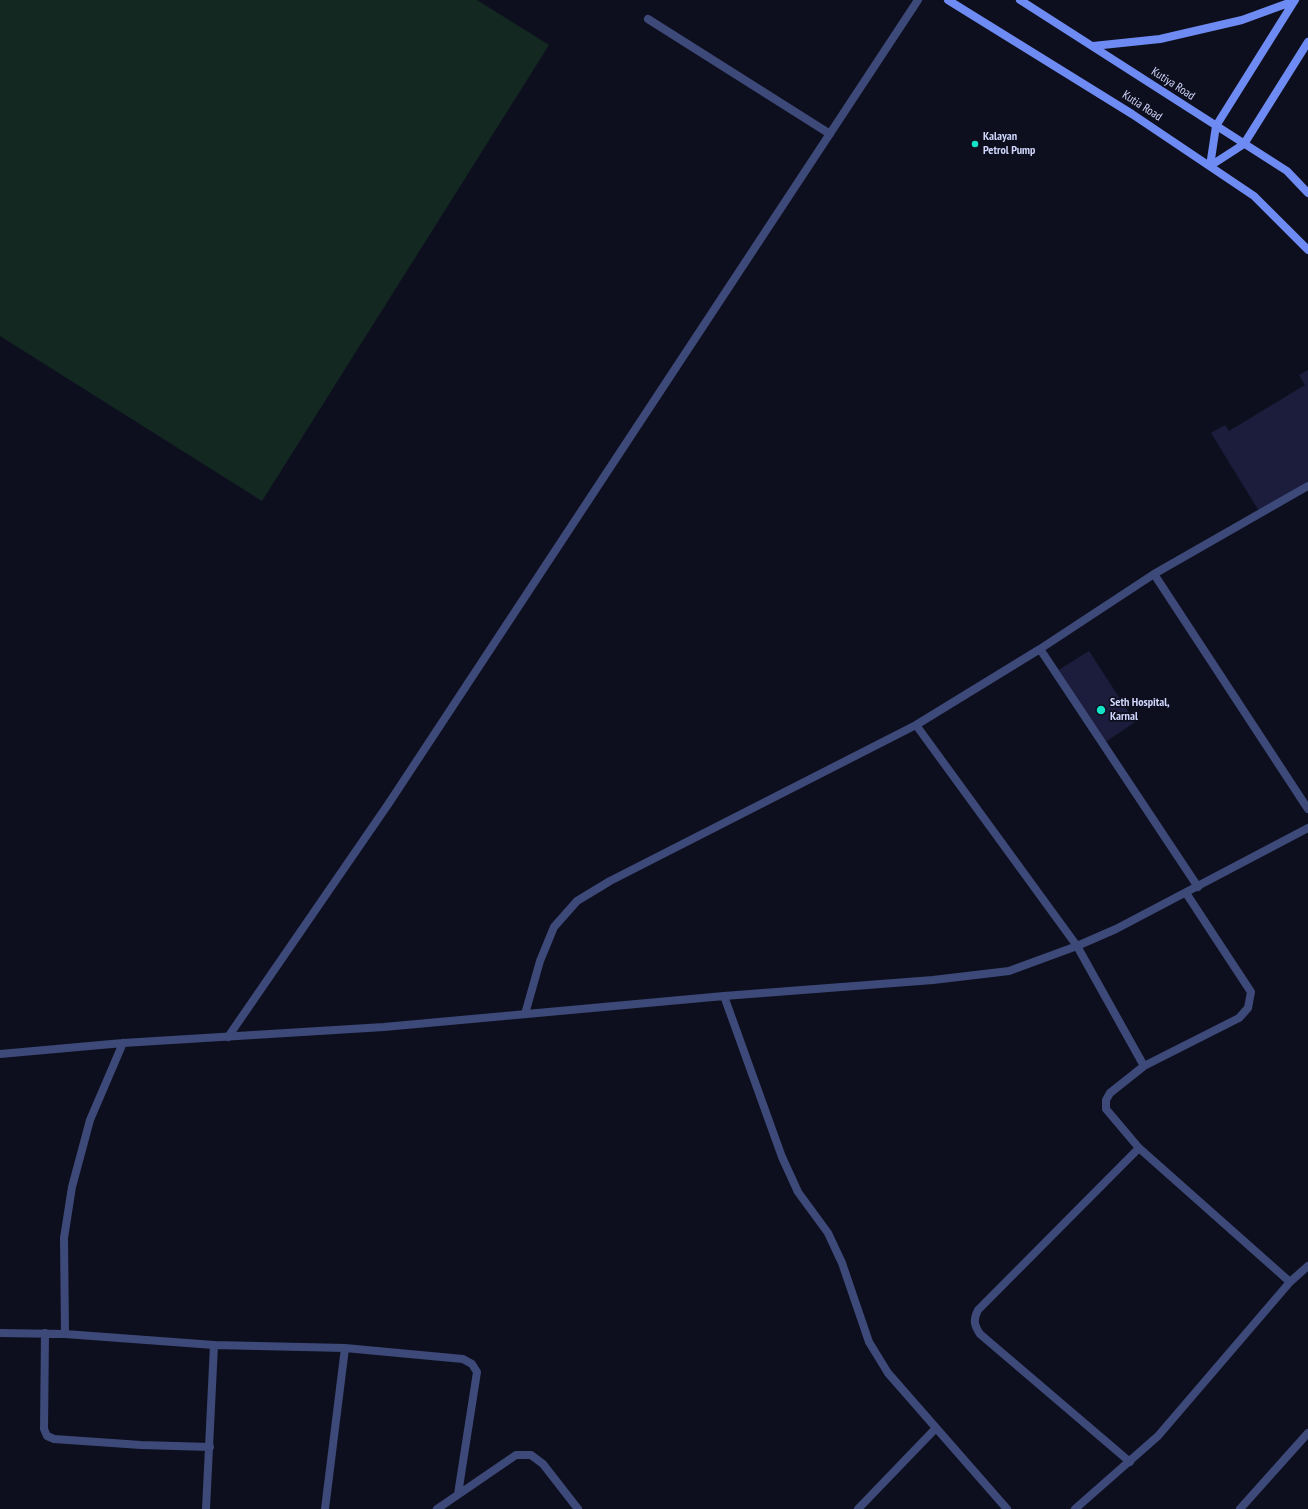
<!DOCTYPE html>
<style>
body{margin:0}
canvas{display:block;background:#0e0f1e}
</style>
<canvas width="1308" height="1509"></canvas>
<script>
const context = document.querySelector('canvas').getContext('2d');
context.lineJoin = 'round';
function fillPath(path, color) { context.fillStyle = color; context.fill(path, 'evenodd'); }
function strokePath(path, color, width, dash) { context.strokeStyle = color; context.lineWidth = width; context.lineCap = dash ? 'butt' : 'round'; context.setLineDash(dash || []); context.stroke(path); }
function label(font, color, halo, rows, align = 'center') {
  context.font = font + ' "PT Sans Narrow",sans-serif'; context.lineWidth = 3.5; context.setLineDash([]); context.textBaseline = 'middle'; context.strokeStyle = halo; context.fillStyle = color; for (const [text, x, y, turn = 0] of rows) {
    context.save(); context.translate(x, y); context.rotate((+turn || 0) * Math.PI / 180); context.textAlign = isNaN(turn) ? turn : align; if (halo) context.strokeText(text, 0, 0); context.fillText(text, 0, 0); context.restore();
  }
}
fillPath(new Path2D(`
 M0 0H477L549 45 262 501 0 336Z`), '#122821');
fillPath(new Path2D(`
 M1308 370V481L1259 511 1211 433 1225 425 1229 431 1305 385 1299 375Z
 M1089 651 1135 722 1104 743 1057 671Z`), '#1c1d3d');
strokePath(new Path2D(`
 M648 19 830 134
 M228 1037 389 803 918 0`), '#3d4979', 8);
strokePath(new Path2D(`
 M1154 574 1308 809
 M1040 649 1198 887
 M916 725 1077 946 1144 1066
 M1186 893 1251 992 1248 1008 1239 1018 1144 1066 1110 1093 1106 1100V1109L1139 1148 1290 1282
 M724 996 782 1157 798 1192 828 1233 842 1263 869 1342 888 1373 1007 1509
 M525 1014 540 961 554 927 577 901 610 881 916 725 1040 649 1154 574 1308 486
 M0 1054 123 1043 384 1027 724 996 933 980 1009 971 1077 946 1116 929 1308 828
 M0 1333 65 1334 214 1345 206 1509
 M45 1333 44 1429 47 1436 54 1439 141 1445 210 1447
 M65 1334 64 1238 72 1187 90 1120 123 1043
 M214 1345 345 1348 463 1359 472 1364 477 1372 458 1494
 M1130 1462 980 1334C974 1325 973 1320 978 1310L1139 1148
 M325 1509 345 1348
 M437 1509 516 1455H531L543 1464 578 1509
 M858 1509 936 1428
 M1075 1509 1158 1436 1290 1282 1308 1266
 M1240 1509 1308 1433`), '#3d4979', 8);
strokePath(new Path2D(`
 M948 0 1132 114 1254 196 1308 250
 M1020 0 1287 171 1308 193
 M1093 46 1160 39 1242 20 1294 1
 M1210 166 1216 126 1295 0
 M1210 166 1244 144 1308 42`), '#6e8bf3', 8);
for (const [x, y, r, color] of [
 [975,144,4,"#13e3c6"],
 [1101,710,5,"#13e3c6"]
]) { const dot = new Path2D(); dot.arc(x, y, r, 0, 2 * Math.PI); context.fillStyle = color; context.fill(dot); strokePath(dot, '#0e0f1e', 1.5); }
label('12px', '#cfd5fb', '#0e0f1e', [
 ["Kutiya Road",1173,84,33],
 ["Kutia Road",1142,106,33]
]);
label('bold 12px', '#cfd5fb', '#0e0f1e', [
 ["Kalayan",983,137],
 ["Petrol Pump",983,151],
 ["Seth Hospital,",1110,703],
 ["Karnal",1110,717]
], 'left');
</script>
